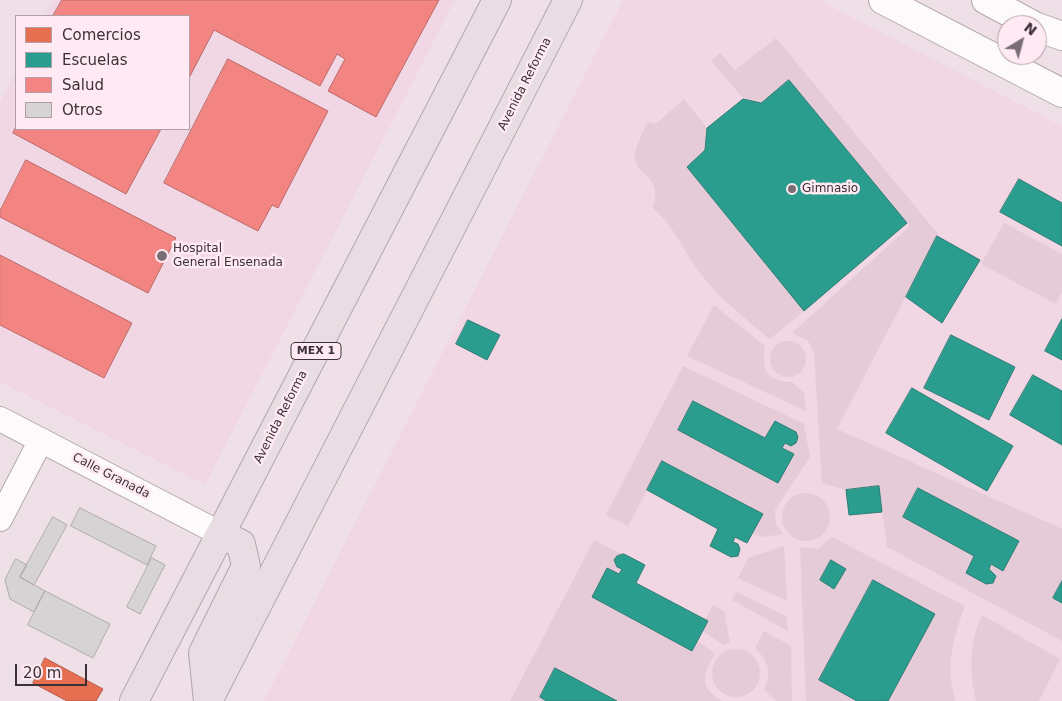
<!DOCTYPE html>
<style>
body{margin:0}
#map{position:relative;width:1062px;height:701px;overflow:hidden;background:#efe0e7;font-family:"DejaVu Sans",sans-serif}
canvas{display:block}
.legend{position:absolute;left:15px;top:15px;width:175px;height:115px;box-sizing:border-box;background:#ffe9f3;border:1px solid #b19fa7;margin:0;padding:6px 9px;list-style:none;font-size:15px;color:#3b3136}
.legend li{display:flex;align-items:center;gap:10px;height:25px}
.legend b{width:25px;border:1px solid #b19fa7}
.north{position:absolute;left:997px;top:15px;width:50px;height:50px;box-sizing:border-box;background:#ffe9f3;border:1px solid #b19fa7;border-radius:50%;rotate:37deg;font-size:14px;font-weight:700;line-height:20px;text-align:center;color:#3b3136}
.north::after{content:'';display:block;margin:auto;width:18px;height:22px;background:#7a6e74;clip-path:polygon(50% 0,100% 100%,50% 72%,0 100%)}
.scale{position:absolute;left:15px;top:664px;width:72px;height:22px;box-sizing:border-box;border:2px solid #3b3136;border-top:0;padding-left:6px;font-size:15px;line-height:18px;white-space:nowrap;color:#3b3136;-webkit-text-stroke:4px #ffe9f3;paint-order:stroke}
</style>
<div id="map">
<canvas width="1062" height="701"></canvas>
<ul class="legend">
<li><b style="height:14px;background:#e76f51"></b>Comercios</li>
<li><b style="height:14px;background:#2a9d8f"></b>Escuelas</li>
<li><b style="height:14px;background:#f28482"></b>Salud</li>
<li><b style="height:14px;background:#d5d3d3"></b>Otros</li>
</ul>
<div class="north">N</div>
<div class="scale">20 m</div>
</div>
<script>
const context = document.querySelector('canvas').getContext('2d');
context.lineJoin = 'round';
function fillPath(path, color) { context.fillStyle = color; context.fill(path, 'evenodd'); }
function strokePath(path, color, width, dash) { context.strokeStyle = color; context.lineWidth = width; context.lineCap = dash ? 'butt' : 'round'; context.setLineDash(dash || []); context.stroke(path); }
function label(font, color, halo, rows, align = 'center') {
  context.font = font + ' "DejaVu Sans",sans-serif'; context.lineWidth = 5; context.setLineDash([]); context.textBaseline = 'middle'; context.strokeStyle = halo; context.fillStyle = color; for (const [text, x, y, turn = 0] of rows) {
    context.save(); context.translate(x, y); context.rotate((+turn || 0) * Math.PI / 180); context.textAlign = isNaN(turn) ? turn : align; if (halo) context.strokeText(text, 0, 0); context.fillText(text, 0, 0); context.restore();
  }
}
fillPath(new Path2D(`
 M53 0H455L205 485 0 382V102L16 71V129H189V16H45Z
 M623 0H819L1062 126V701H264Z`), '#f1d6e3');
fillPath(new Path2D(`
 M776 38 938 234 837 429 1062 529V641L887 547 879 486 846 490 822 483 814 353 808 341 792 333 910 226 789 81 761 103 744 99 711 61 720 53 735 70Z
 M684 99 707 128 705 150 687 167 804 311 770 339C745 318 717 297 698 270 681 246 676 229 653 208 664 174 635 178 635 156 635 146 644 131 647 122L656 124Z
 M1004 223 1062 254V292L1056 304 981 264Z
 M714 305 765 346C761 369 766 382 792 382L804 393 806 411 687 356Z
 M770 359a18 18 0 1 1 36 0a18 18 0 1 1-36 0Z
 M683 366 804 424 810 457 775 510 776 525 783 534 763 537 752 534 763 514 663 461 628 526 606 515Z
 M782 517a24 24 0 1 1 48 0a24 24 0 1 1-48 0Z
 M832 537 965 606C952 640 946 665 955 701H806L800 547 818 549Z
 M594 540 621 554 622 569 619 574 607 568 592 598 692 651 698 641 715 654C702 674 699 688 722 701H510Z
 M784 546 787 601 738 578 748 558Z
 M736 592 786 616 788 631 732 600Z
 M713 605 724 611 730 642 723 645 703 631 708 622 705 620Z
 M982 615 1060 659 1039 701H976C969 671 969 643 982 615Z
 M764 631 791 646 792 701H776L764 690C772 672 769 662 755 648Z
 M712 673a24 24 0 1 1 48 0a24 24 0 1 1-48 0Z`), '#e5cbd7');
const shops = new Path2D(`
 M45 658 103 689 96 701H67L33 683Z`);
fillPath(shops, '#e76f51');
strokePath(shops, '#b35c49', 1);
const schools = new Path2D(`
 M789 80 907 223 804 311 687 167 705 150 707 128 743 99 761 103Z
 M1019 179 1062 203V246L1000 212Z
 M937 236 980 260 942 323 906 297Z
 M1062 319V360L1045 351Z
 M468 320 500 335 487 360 456 344Z
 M951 335 1015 367 989 420 924 388Z
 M1033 375 1062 391V445L1010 415Z
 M912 388 1013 446 987 491 886 433Z
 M693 401 765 438 775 421 796 432 798 437 796 443 791 446 785 443 782 448 794 454 778 483 678 430Z
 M662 461 763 514 747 543 735 537 733 542 738 544 740 549 738 556 731 557 710 546 718 529 647 490Z
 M879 486 882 512 849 515 846 490Z
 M918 488 1019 541 1003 571 991 564 989 569 996 576 993 583 986 584 966 573 974 556 903 517Z
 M624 554 645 565 636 583 708 621 692 651 592 597 607 568 619 574 622 569 617 567 614 560 617 556Z
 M831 560 846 569 834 589 820 580Z
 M873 580 935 614 888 701H857L819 680Z
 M1062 581V603L1053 598Z
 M555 668 617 701H546L540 697Z`);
fillPath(schools, '#2a9d8f');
strokePath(schools, '#2f7d74', 1);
const health = new Path2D(`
 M62 0H439L376 117 328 91 345 59 337 54 320 86 214 30 189 78V16H53Z
 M228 59 328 111 278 208 272 205 258 231 164 183Z
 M16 127V129H161L126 194 13 133Z
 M26 160 176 238 148 293 0 217V211Z
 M0 255 132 323 104 378 0 325Z`);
fillPath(health, '#f28482');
strokePath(health, '#bb6b6b', 1);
const building = new Path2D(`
 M80 508 156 546 147 565 71 526Z
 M53 517 67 525 34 585 20 577Z
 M152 558 165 565 140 614 127 607Z
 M16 559 27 565 20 577 45 591 34 612 10 599 5 580Z
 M45 591 110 624 93 658 28 625Z`);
fillPath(building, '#d5d3d3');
strokePath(building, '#adabaa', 1);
const minor = new Path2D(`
 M0 419 221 534
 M0 519 41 440`);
const secondary = new Path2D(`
 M883 0 1062 93
 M986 0 1033 25
 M1037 27 1062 36`);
const trunk = new Path2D(`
 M134 701 497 0
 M208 701 568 0
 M208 701 203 653 246 566 241 544 221 534`);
strokePath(minor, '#b5a9ae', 26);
strokePath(secondary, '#b5a9ae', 30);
strokePath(trunk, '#b5a4ad', 30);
strokePath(minor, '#fdfafb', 24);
strokePath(secondary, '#fdfafb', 28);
strokePath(trunk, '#e7dde2', 28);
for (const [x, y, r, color] of [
 [792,189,5,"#7a6e74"],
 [162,256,6,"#7a6e74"]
]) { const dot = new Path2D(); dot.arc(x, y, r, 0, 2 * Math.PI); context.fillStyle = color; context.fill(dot); strokePath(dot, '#ffe9f3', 2); }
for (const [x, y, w] of [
 [316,351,50]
]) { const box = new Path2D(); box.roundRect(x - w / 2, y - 8.5, w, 17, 4); context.fillStyle = '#ffe9f3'; context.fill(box); strokePath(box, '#3b3136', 1); }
label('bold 11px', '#3b3136', null, [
 ["MEX 1",316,351]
]);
label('12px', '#3b3136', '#ffe9f3', [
 ["Avenida Reforma",525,84,-63],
 ["Avenida Reforma",281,417,-63],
 ["Calle Granada",111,476,27]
]);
label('12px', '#3b3136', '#ffe9f3', [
 ["Gimnasio",802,189],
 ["Hospital",173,249],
 ["General Ensenada",173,263]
], 'left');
</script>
